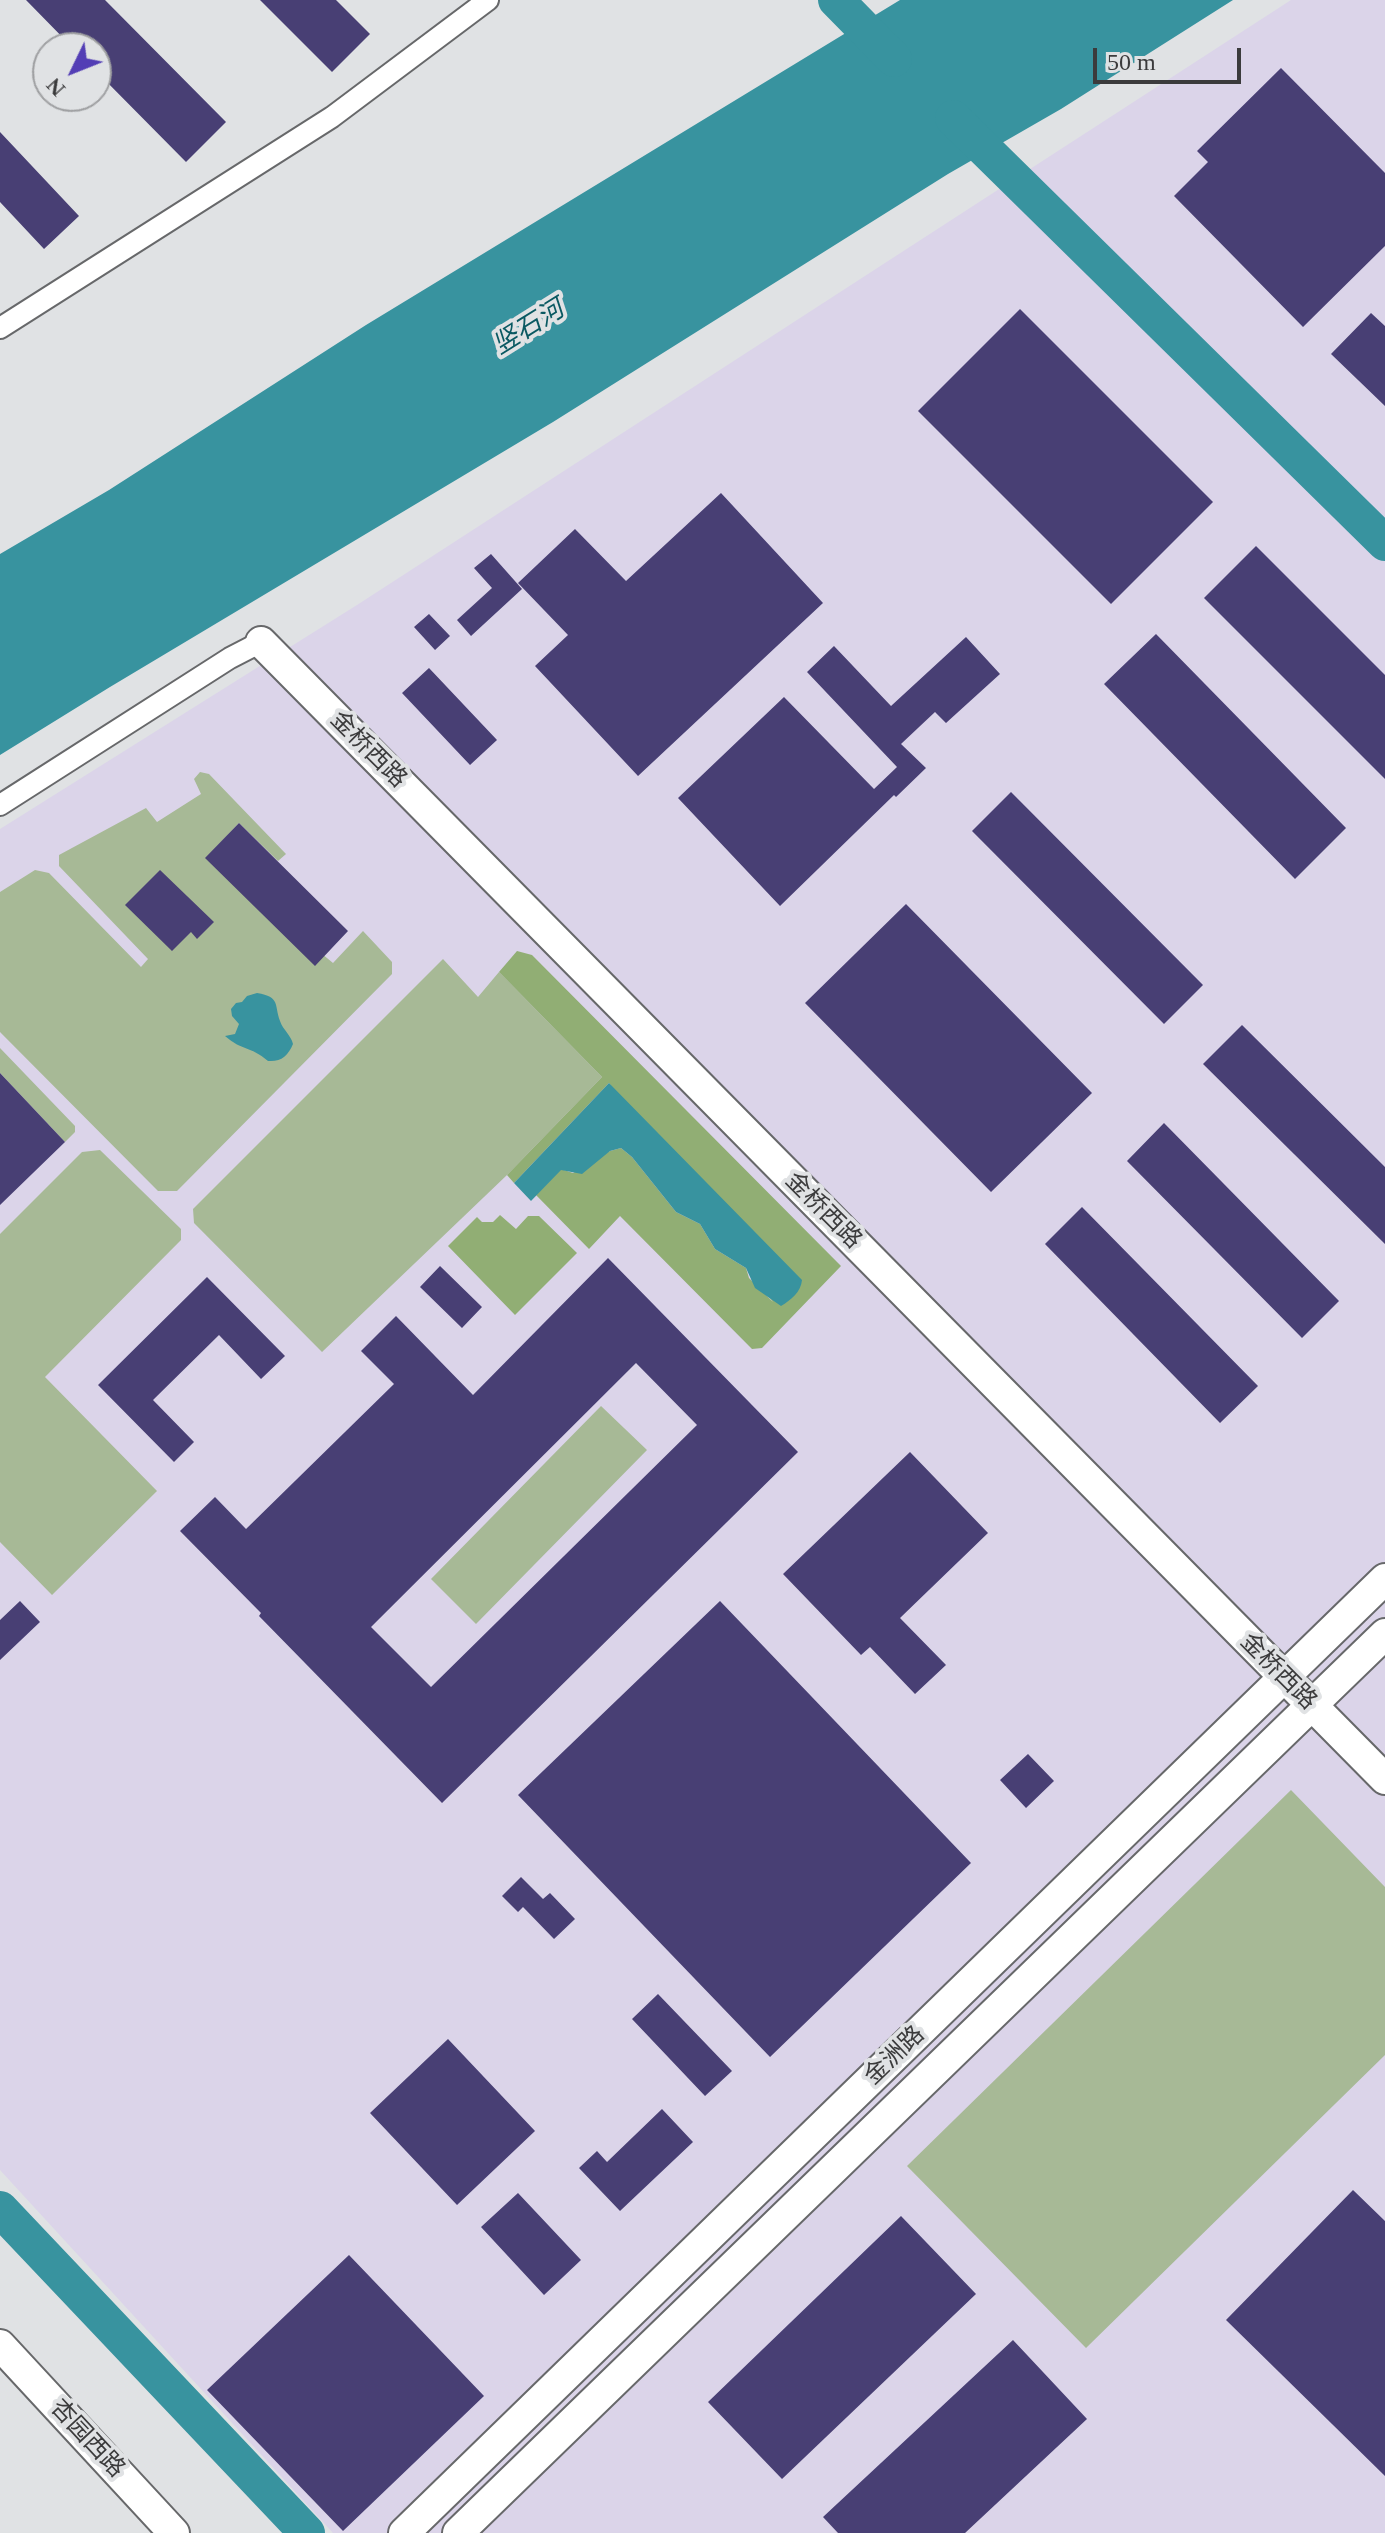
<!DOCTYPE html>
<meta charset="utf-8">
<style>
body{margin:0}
#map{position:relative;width:1385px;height:2533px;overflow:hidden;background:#e0e2e4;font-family:"Times New Roman",serif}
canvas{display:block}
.north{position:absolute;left:32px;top:32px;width:80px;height:80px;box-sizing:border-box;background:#e0e2e4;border:2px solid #9e9fa1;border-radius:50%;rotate:227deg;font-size:22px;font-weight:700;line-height:32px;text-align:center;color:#3b3b3c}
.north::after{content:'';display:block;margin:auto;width:28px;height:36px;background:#533eb5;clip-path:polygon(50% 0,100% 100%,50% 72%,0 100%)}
.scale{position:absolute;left:1093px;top:48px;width:148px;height:36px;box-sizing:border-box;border:4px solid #3b3b3c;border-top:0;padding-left:10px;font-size:24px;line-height:28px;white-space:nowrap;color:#3b3b3c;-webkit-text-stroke:6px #e0e2e4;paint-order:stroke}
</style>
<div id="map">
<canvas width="1385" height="2533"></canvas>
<div class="north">N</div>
<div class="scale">50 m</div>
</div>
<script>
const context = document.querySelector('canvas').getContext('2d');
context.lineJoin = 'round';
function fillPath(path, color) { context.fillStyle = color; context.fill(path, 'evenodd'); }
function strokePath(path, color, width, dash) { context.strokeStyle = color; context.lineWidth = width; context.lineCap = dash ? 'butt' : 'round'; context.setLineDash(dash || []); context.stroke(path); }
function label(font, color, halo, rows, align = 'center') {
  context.font = font + ' "Times New Roman","Noto Sans SC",serif'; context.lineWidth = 8; context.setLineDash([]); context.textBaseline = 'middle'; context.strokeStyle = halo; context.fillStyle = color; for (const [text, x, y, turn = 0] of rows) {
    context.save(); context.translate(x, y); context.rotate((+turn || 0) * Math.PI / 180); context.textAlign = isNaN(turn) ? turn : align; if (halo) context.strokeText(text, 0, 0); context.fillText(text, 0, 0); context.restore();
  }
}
fillPath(new Path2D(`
 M1291 0H1385V2533H333L0 2170V829L357 605Z`), '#dbd4e9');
fillPath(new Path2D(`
 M200 772 209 774 286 854 278 861 239 823 206 858 333 963 363 931 392 962V974L177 1191H158L0 1032V892L35 870 49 873 141 967 148 959 59 866V855L146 808 157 822 201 794 194 779Z
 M443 959 478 997 499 972 602 1077 507 1175 322 1352 194 1223 193 1209Z
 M0 1048 75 1126V1132L65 1142 0 1073Z
 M100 1150 181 1229V1240L45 1377 157 1491 52 1595 0 1542V1234L82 1152Z
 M601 1406 647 1450 476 1624 431 1579Z
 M1291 1790 1385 1887V2055L1086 2348 907 2166Z`), '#a7b996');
fillPath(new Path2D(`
 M517 951 532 955 841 1266 762 1348 752 1349 620 1216 589 1249 536 1195 561 1169 573 1173 610 1151 621 1148 632 1157 676 1212 700 1224 715 1249 746 1268 749 1278 773 1302 609 1083 514 1183 507 1175 602 1077 499 972Z
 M500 1215 516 1229 528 1216H539L577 1253 515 1315 448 1246 477 1217 482 1222H493Z`), '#91ae74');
fillPath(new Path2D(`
 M900 0H1233L1061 109 948 174 553 422 110 687 0 755V554L109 490 366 325Z
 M257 993C281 997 274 1005 280 1021 283 1030 291 1035 293 1044 288 1056 281 1062 268 1061 251 1046 242 1051 225 1036L235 1034 239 1024 232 1016 231 1009 236 1003 242 1002 247 996Z
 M609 1083 802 1280C801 1292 791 1300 781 1306L755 1288 746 1268 715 1249 700 1224 676 1212 632 1157 621 1148 610 1151 582 1174 561 1170 531 1201 514 1183Z`), '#38939f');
strokePath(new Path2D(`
 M836 0 894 59
 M953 118 1385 543
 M0 2209 307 2533`), '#38939f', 36);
fillPath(new Path2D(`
 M26 0H105L226 122 186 162 96 71V48H73Z
 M260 0H336L370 34 332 72Z
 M1281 68 1385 173V246L1303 327 1174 196 1208 162 1197 151Z
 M0 132 79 216 44 249 0 202Z
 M1020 309 1213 502 1111 604 918 411Z
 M1371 313 1385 326V406L1331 354Z
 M721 493 823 603 638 776 535 666 568 635 518 583 575 529 626 581Z
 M1256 546 1385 675V779L1204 598Z
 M491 554 522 589 471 636 457 620 492 588 474 568Z
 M429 614 450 636 435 650 414 627Z
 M1156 634 1346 828 1295 879 1104 684Z
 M966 637 1000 674 946 723 935 712 901 744 926 768 896 797 894 795 780 906 678 798 784 697 874 789 897 767 807 672 834 646 891 706Z
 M429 668 497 740 470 765 402 693Z
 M1011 792 1203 985 1164 1024 972 831Z
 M239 823 348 931 315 966 205 858Z
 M160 870 214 922 197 939 191 932 172 951 125 905Z
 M906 904 1092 1093 991 1192 805 1003Z
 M1242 1025 1385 1167V1244L1203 1064Z
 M0 1073 65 1142 0 1205Z
 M1164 1123 1339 1301 1302 1338 1127 1161Z
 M1082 1207 1258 1386 1220 1423 1045 1244Z
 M608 1258 798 1452 442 1803 259 1616 261 1613 180 1531 215 1497 246 1529 394 1384 361 1351 396 1316 473 1395ZM636 1363 697 1425 431 1687 371 1627Z
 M440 1266 482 1307 462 1328 420 1287Z
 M207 1277 285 1356 261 1379 219 1335 153 1400 194 1442 174 1462 98 1385Z
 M910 1452 988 1533 900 1618 946 1665 915 1694 870 1647 861 1655 783 1574Z
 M20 1601 40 1622 0 1660V1620Z
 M720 1601 971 1863 770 2057 518 1795Z
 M1028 1754 1054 1781 1026 1808 1000 1780Z
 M521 1877 543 1899 550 1893 575 1919 554 1939 523 1907 518 1912 502 1896Z
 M658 1994 732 2071 705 2096 632 2019Z
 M448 2039 535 2131 457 2205 370 2113Z
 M662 2109 693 2142 620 2211 579 2168 597 2151 607 2162Z
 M1353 2190 1385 2221V2476L1226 2320Z
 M518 2193 581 2260 544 2295 481 2227Z
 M901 2216 976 2294 782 2479 708 2402Z
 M349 2255 484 2396 343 2531 207 2390Z
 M1013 2340 1087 2419 965 2533H838L823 2517Z`), '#483f74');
const street = new Path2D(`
 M0 328 332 117 488 0
 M0 805 230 658 261 642`);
const secondary = new Path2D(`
 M261 642 1385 1779
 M0 2345 174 2533
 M404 2533 1385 1579
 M458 2533 1385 1634`);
strokePath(street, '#67686a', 24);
strokePath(secondary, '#67686a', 34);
strokePath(street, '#fff', 20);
strokePath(secondary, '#fff', 30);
label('24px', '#3b3b3c', '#e0e2e4', [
 ["金桥西路",368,750,45],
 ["金桥西路",823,1211,45],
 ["金桥西路",1278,1672,45],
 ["金洲路",895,2056,-44],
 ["杏园西路",87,2439,47]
]);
label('italic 26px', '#0a5962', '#e0e2e4', [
 ["竖石河",529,328,-32]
]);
</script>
